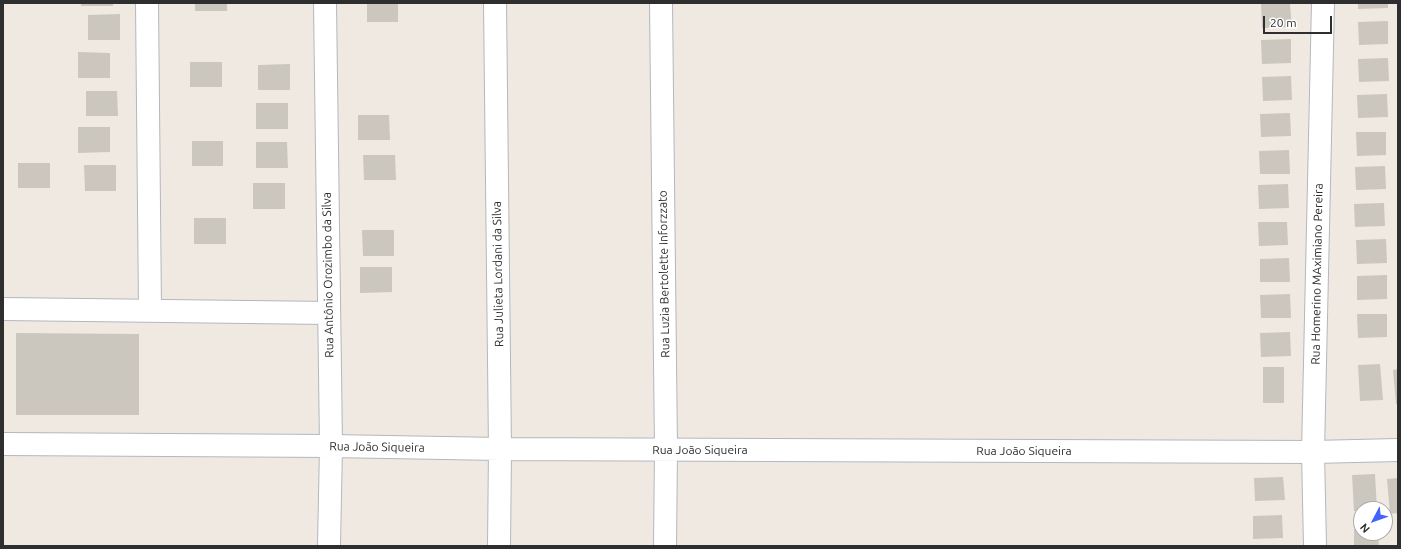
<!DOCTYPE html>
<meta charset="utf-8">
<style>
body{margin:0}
#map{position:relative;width:1401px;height:549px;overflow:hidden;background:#efe9e1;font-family:Ubuntu,sans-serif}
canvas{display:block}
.frame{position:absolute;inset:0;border:4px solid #2e2e2e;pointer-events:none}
.north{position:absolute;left:1353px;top:501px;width:40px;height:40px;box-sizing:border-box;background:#fff;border:1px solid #ababab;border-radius:50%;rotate:229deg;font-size:11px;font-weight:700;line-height:16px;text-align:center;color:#2e2e2e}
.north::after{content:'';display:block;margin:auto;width:14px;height:18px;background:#4264fb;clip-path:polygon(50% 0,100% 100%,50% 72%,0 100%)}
.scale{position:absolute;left:1263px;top:16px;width:69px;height:18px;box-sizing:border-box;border:2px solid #2e2e2e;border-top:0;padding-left:5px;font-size:12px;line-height:14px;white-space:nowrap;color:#2e2e2e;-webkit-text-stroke:3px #fff;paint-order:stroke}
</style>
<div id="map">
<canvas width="1401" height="549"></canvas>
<div class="frame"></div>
<div class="north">N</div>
<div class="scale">20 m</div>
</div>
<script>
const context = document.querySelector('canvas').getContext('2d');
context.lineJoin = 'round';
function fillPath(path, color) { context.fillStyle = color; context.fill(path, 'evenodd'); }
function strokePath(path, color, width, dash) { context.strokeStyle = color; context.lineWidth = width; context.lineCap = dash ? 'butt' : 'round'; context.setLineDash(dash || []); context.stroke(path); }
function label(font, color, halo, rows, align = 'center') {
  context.font = font + ' Ubuntu,sans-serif'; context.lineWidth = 3.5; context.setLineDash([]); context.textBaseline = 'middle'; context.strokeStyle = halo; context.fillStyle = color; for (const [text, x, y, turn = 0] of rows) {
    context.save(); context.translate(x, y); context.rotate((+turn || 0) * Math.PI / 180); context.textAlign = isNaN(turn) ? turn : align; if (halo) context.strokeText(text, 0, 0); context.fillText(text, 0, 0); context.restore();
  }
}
fillPath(new Path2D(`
 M81 3H113V6H81Z
 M195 3H227V11H195Z
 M367 3H398V22H367Z
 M1358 3H1388V8L1358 9Z
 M1261 4H1290L1292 27 1262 28Z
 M120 14V40H88V15Z
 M1388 21V44L1359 45 1358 22Z
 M1291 39V63L1262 64 1261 40Z
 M78 52 110 53V78H78Z
 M1388 58 1389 81 1359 82 1358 59Z
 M190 62H222V87H190Z
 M290 64V90H258V65Z
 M1291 76 1292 100 1263 101 1262 77Z
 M86 91H117L118 116H86Z
 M1387 94 1388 117 1358 118 1357 95Z
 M256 103H288V129H256Z
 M1290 113 1291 136 1261 137 1260 114Z
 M358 115H389L390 140H358Z
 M78 127H110V152L78 153Z
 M1356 132H1386V155L1357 156Z
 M192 141H223V166H192Z
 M256 142H287L288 168H256Z
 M1289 150 1290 174H1260L1259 151Z
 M363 155H395L396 180H364Z
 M18 163H50V188H18Z
 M84 165H116V191H85Z
 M1385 166 1386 189 1356 190 1355 167Z
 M253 183H285V209H253Z
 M1288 184 1289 208 1259 209 1258 185Z
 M1384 203 1385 226 1355 227 1354 204Z
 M194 218H226V244H194Z
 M1258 222H1287L1288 245 1259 246Z
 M362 230H394V256H363Z
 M1386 239 1387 263 1357 264 1356 240Z
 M1289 258 1290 282H1260V259Z
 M360 267H392V292L360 293Z
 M1387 275V299L1357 300V276Z
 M1290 294 1291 318H1261L1260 295Z
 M1357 314H1387V337L1358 338Z
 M1290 332 1291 356 1261 357 1260 333Z
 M16 333 139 334V415H16Z
 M1380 364 1383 400 1360 401 1358 365Z
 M1263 367H1284V403H1263Z
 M1398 369V404H1396L1393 370Z
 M1375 474 1377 509H1361V511H1354L1352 475Z
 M1283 477 1285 500 1255 501 1254 478Z
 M1398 478V513L1390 514 1387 479Z
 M1282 515 1283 538 1253 539V516Z
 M1354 529H1361V533H1378L1379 546H1354Z`), '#cbc7bf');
const street = new Path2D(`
 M147 3 150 310
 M325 3 331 446 329 546
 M495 3 500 449 499 546
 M661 3 666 450 665 546
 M3 309 329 313
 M3 444 331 446 500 449 1313 452 1398 450
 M1315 546 1313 452 1323 3`);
strokePath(street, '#b4b7c1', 24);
strokePath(street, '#fff', 22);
label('12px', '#2e2e2e', '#fff', [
 ["Rua Julieta Lordani da Silva",498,274,-91],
 ["Rua Luzia Bertolette Inforzzato",664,274,-91],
 ["Rua Homerino MAximiano Pereira",1317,274,-89],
 ["Rua Antônio Orozimbo da Silva",328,275,-91],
 ["Rua João Siqueira",377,447,1],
 ["Rua João Siqueira",700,450],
 ["Rua João Siqueira",1024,451]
]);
</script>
